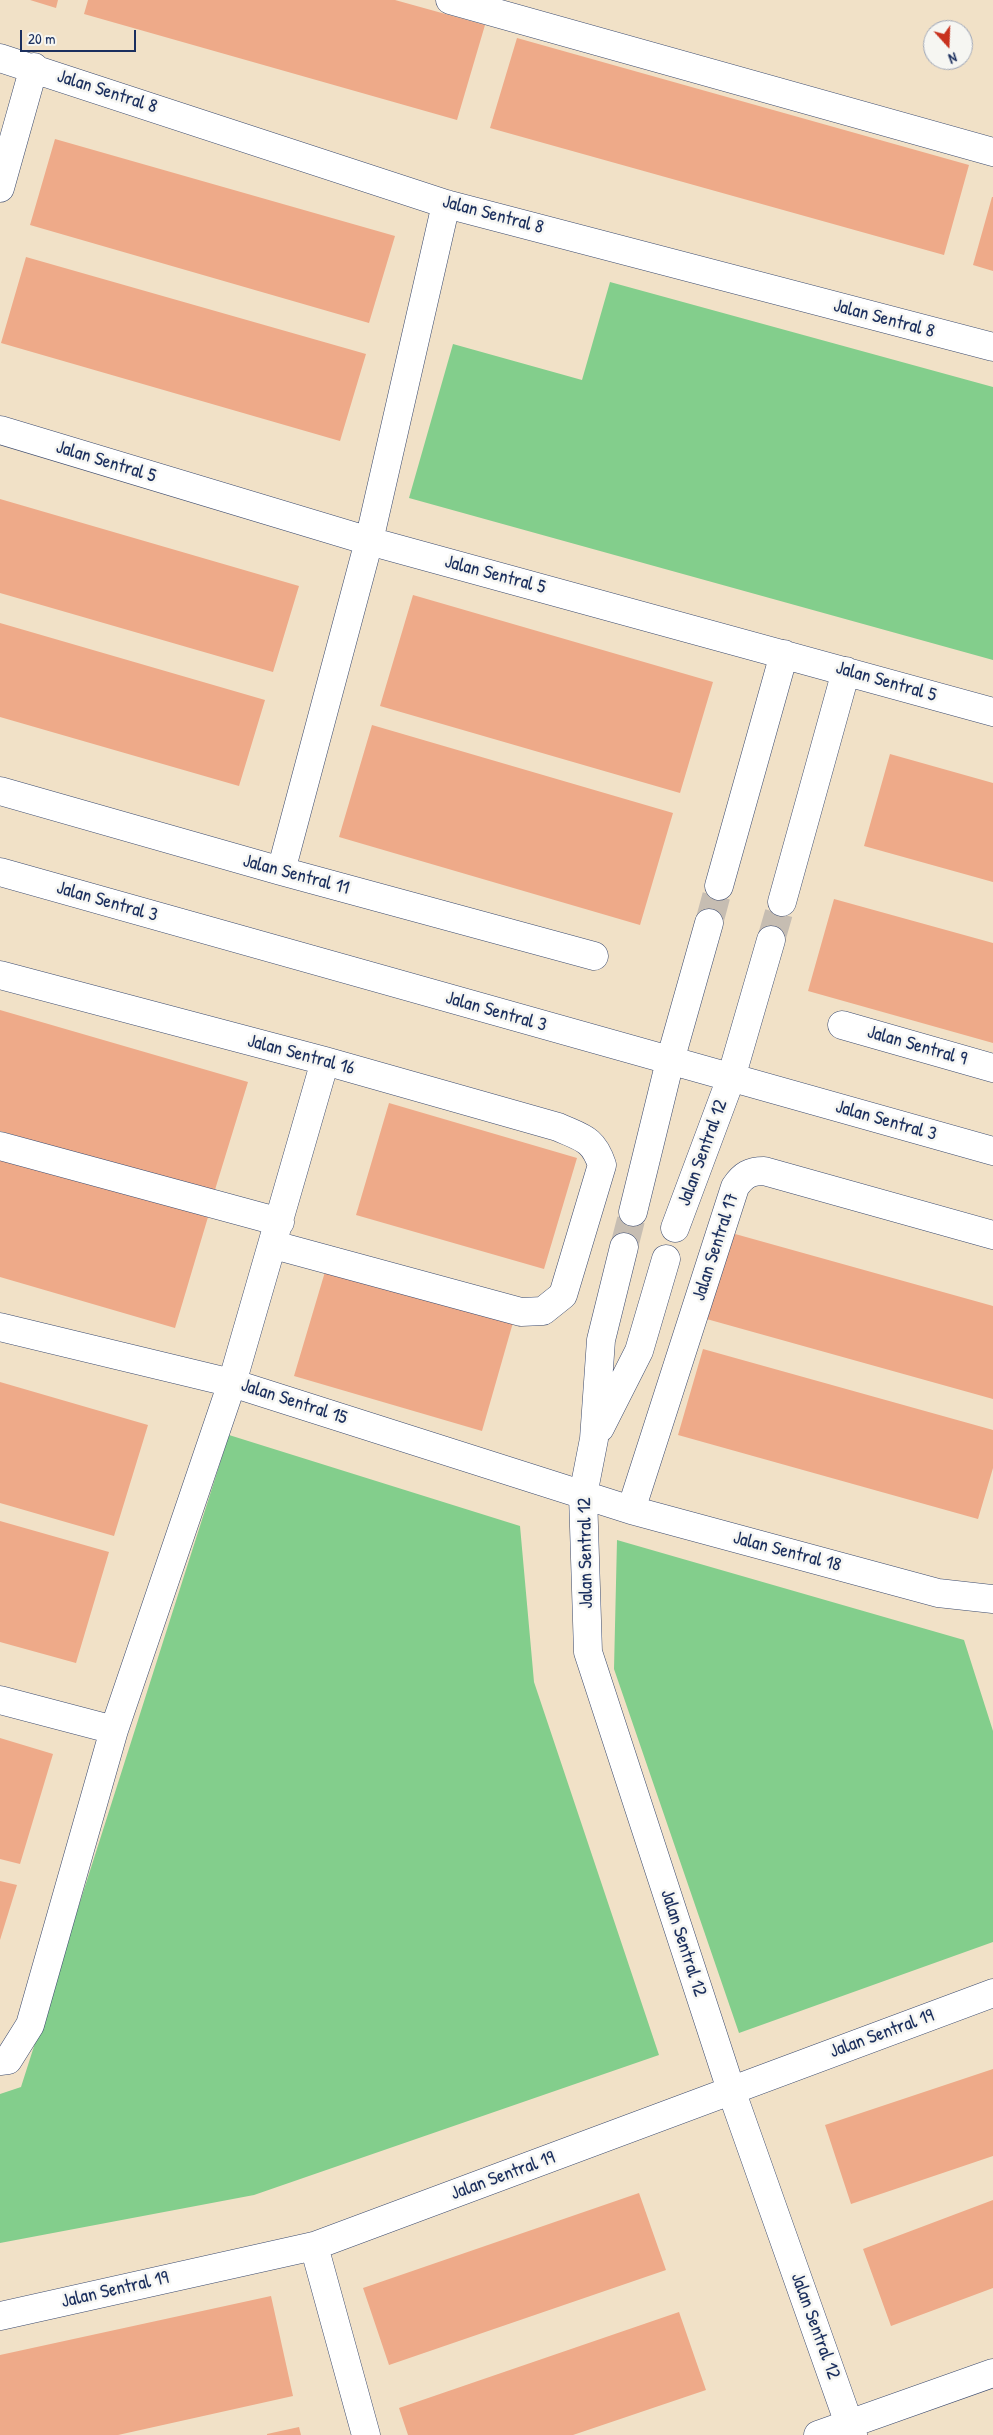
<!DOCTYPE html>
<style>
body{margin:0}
#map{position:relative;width:993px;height:2435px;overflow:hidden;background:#f1e1c7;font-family:"Patrick Hand",sans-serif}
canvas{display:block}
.north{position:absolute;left:923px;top:20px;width:50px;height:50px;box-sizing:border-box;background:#f6f6f2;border:1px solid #9ea6b7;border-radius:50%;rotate:160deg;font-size:14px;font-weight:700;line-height:20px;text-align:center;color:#1b2f5e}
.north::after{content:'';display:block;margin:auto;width:18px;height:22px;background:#c8321e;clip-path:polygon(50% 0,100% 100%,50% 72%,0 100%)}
.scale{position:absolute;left:20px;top:30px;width:116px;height:22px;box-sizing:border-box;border:2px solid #1b2f5e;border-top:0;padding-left:6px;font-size:15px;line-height:18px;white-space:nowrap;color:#1b2f5e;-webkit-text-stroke:4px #f6f6f2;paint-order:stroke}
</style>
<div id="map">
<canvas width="993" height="2435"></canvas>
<div class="north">N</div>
<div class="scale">20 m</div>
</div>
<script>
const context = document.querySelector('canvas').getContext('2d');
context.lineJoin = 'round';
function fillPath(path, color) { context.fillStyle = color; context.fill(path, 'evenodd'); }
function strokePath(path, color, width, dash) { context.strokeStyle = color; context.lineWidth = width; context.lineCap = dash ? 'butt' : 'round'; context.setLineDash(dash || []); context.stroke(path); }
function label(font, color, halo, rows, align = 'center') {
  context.font = font + ' "Patrick Hand",sans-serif'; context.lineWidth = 5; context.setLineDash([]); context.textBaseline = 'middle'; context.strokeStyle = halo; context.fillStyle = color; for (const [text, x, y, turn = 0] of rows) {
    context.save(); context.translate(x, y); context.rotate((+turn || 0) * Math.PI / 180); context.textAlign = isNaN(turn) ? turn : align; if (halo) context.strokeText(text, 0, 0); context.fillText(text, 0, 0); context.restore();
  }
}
fillPath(new Path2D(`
 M610 282 993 387V660L409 498 453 344 582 380Z
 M229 1435 520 1526 534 1682 659 2055 254 2195 0 2243V2094L21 2087Z
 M617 1540 964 1640 993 1731V1942L739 2033 614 1669Z`), '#83ce8c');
fillPath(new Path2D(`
 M30 0H58L56 8Z
 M88 0H395L485 25 457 120 84 14Z
 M517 38 969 165 944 255 490 128Z
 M55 139 395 236 369 323 30 225Z
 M992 197H993V271L973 265Z
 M26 257 366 354 340 441 1 343Z
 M0 499 299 586 273 672 0 593Z
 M413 595 713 682 680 793 380 706Z
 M0 623 265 700 239 786 0 717Z
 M372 725 673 813 640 925 339 837Z
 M890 754 993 783V882L864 846Z
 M834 899 993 943V1043L808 991Z
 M0 1010 248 1082 214 1193 0 1131Z
 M389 1103 577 1158 544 1269 356 1215Z
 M0 1156 208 1217 175 1328 0 1277Z
 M728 1232 993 1306V1399L703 1318Z
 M327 1265 514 1319 482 1431 294 1376Z
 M703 1349 993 1430V1468L978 1519 678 1435Z
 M0 1382 148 1425 114 1536 0 1503Z
 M0 1521 109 1552 76 1663 0 1642Z
 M0 1738 53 1754 20 1864 0 1859Z
 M0 1881 17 1885 0 1940Z
 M993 2069V2156L851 2204 825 2125Z
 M639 2193 666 2270 389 2365 363 2288Z
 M993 2200V2288L891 2326 863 2249Z
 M271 2296 293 2396 118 2435H0V2355Z
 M679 2312 706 2390 573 2435H408L399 2408Z
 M299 2427 301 2435H267V2434Z`), '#eeaa89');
strokePath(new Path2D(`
 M709 923 719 886
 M771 940 782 902
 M624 1247 633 1212`), '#c6bdb2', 28, [28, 14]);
const minor = new Path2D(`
 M450 0 993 152
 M0 58 446 204 993 347
 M0 188 34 67
 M0 430 369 541 993 712
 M0 791 281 871 594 956
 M281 871 369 541 446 204
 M0 872 993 1151
 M719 886 784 654
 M782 902 846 671
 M0 975 325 1061 558 1127C582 1138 593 1138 602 1165L563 1295 543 1311 521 1312 274 1245
 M842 1025 993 1068
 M0 1146 280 1222
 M633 1212 670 1061 709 923
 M675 1228 731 1078 771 940
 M624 1247 601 1340 594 1439 583 1495 588 1652 731 2090 853 2435
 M0 1327 232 1383 631 1510 938 1593 993 1599
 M600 1428 639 1351 666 1259
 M631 1510 735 1187C743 1175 750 1171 764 1171L993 1235
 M0 1700 114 1730
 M0 2061 8 2060 30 2025 114 1730 232 1383 325 1061
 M314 2246 366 2435
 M0 2316 314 2246 993 1993
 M818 2435 993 2373`);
strokePath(minor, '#3b4a6e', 29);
strokePath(minor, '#fff', 28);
label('19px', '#1b2f5e', '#f6f6f2', [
 ["Jalan Sentral 8",107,92,18],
 ["Jalan Sentral 8",493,215,15],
 ["Jalan Sentral 8",884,319,15],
 ["Jalan Sentral 5",106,462,17],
 ["Jalan Sentral 5",495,575,15],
 ["Jalan Sentral 5",886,682,16],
 ["Jalan Sentral 11",296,875,15],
 ["Jalan Sentral 3",107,902,16],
 ["Jalan Sentral 3",496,1012,16],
 ["Jalan Sentral 9",917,1046,16],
 ["Jalan Sentral 16",301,1055,15],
 ["Jalan Sentral 3",886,1121,16],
 ["Jalan Sentral 12",703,1153,-70],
 ["Jalan Sentral 17",716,1247,-72],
 ["Jalan Sentral 15",294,1402,18],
 ["Jalan Sentral 18",787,1552,15],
 ["Jalan Sentral 12",586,1553,-91],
 ["Jalan Sentral 12",683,1943,72],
 ["Jalan Sentral 19",882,2034,-20],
 ["Jalan Sentral 19",503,2176,-20],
 ["Jalan Sentral 19",115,2290,-13],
 ["Jalan Sentral 12",815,2326,70]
]);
</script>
